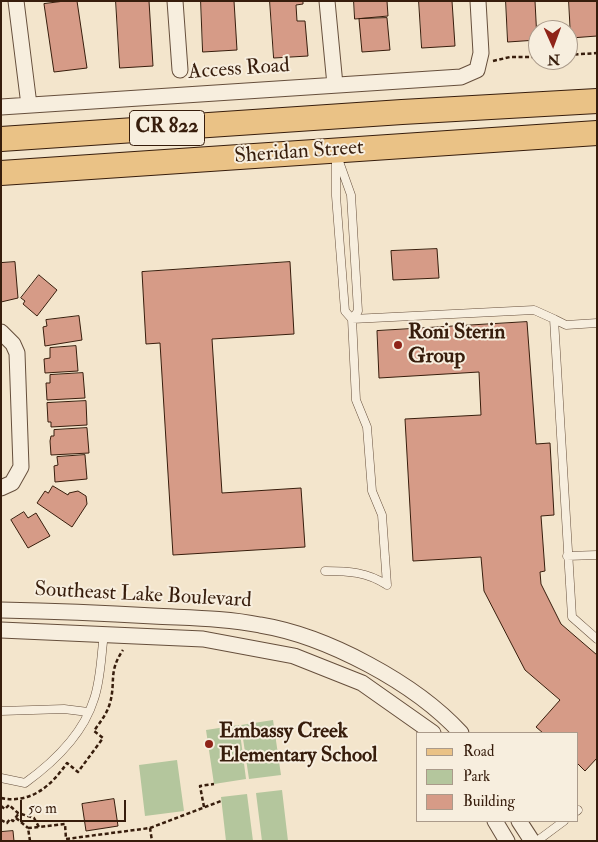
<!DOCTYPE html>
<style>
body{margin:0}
#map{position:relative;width:598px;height:842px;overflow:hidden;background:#f3e5cc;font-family:"IM FELL Double Pica",serif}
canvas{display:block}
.frame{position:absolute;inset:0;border:2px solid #371d0c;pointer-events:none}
.legend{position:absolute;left:416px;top:732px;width:162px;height:90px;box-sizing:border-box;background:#f7eede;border:1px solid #aa9a8a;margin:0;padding:6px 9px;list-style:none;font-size:15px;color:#371d0c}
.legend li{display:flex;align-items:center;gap:10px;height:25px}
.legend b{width:25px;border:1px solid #aa9a8a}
.north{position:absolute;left:528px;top:20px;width:50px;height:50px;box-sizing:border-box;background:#f7eede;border:1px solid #aa9a8a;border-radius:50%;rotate:178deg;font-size:14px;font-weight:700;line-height:20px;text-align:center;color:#371d0c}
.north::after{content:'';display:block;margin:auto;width:18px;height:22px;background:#8f2418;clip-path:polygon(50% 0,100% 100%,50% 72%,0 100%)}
.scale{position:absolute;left:20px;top:800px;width:106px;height:22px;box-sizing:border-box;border:2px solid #371d0c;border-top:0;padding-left:6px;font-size:15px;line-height:18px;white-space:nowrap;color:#371d0c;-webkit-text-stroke:4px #f7eede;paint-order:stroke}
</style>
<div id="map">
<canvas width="598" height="842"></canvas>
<div class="frame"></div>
<ul class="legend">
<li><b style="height:6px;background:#eac286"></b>Road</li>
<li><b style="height:14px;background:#b4c69d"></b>Park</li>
<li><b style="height:14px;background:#d69b87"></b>Building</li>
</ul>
<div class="north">N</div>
<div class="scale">50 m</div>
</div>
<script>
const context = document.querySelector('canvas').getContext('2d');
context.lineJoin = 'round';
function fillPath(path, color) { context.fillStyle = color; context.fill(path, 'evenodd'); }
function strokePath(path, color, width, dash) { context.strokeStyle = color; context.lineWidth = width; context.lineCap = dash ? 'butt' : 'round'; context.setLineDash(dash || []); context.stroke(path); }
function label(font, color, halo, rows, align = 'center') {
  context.font = font + ' "IM FELL Double Pica",serif'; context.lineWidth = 4; context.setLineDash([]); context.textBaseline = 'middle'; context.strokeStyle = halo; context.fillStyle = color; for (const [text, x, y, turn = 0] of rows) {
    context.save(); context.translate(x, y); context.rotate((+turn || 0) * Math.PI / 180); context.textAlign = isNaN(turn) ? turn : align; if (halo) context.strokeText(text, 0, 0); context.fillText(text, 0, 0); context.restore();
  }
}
fillPath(new Path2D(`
 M273 720 281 775 249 779 241 725Z
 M239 725 246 779 214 784 206 730Z
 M177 760 184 811 145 816 139 765Z
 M282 790 288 841H262L256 793Z
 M247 794 253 841H226L221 797Z`), '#b4c69d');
const building = new Path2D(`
 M65 1H77L87 68 54 72 44 4Z
 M116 1H149L153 66 120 68Z
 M201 1H234L237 50 203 52Z
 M270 1H303V4L296 5 297 21H305L308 56 274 58Z
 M354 1H387L388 16 355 19Z
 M419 1H452L455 46 422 48Z
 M506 1H535L537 40 508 42Z
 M569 1H597V36L571 38Z
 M387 18 390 50 362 52 359 19Z
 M437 249 439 278 393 280 391 251Z
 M15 262 18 298 1 302V263Z
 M290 262 294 334 212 339 222 493 301 488 305 547 173 555 160 343 146 344 142 272Z
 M39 275 57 290 37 316 23 304 25 301 21 298Z
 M79 316 82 340 45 346 43 327 47 326 46 320Z
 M527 322 536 444 550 443 554 515 541 516 545 571 540 572 541 584 561 624 597 655V758L585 771 577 763V733H543L536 727 560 700 525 670 484 591 481 557 413 561 405 419 481 415 479 372 379 378 377 331Z
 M76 346 78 371 45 373 44 359 50 358V348Z
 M83 373 85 398 47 400 46 383H50V375Z
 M86 401 87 425 51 427V422H48L47 403Z
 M87 428 89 453 51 455 50 441 51 436H54V430Z
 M85 455 87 479 55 482 54 466 58 465 57 457Z
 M53 486 68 495 69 493 78 491 86 496 87 504 72 527 37 503 45 491 48 493Z
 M24 512 28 518 36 513 50 536 28 548 11 520Z
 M114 799 118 826 86 831 82 804Z
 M13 831 14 841H1V832Z`);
fillPath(building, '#d69b87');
strokePath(building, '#371d0c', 1);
const lane = new Path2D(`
 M336 153 351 195 358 311 352 319 356 400 367 427 372 491 382 515 387 585
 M336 157V196L345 311 352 319
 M352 319 534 310 554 319
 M597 323 566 325 554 319 572 617 597 639
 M567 556 597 555
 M325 571C349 571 367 572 387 585
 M1 711 64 709 88 712
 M1 778 25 783C54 762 83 735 94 699 101 679 101 655 104 634
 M577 811 578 810
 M537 841 564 821`);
const street = new Path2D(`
 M16 1 29 105
 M175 1 180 70
 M327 1 335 85
 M1 107 461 77 477 70 481 53 478 1
 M1 332 13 344 17 353 21 467 12 483 1 488
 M1 610C52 611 103 613 153 616 189 618 225 618 260 625 327 636 415 683 461 733
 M1 630 203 639 294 656 362 683 433 733
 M495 821 507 841
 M519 821 532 841`);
const primary = new Path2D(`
 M1 139 402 112 597 101
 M1 173 597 133`);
strokePath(lane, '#664f3c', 9);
strokePath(street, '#664f3c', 17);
strokePath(primary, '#371d0c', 26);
strokePath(new Path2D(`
 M568 55 597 53
 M493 61 510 57H538
 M1 798C31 804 51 786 67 763L78 772 103 738 94 731C100 722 107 714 110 703 116 681 108 672 123 650
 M1 806 5 809 9 805 18 813 34 818 39 827 65 824 66 839 150 828 152 841
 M204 807 200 786 214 784
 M16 818 28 828
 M1 820 7 823 10 819 13 821 19 813
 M150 828 221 801
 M30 841 28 828 39 827`), '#371d0c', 2.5, [4, 2.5]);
strokePath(lane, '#f7eede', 8);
strokePath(street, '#f7eede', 15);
strokePath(primary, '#eac286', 24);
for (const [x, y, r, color] of [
 [398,345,5,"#8f2418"],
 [209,744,5,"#8f2418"]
]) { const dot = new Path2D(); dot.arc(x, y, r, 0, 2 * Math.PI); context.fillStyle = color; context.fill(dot); strokePath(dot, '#f7eede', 2); }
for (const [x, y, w] of [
 [167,128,75]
]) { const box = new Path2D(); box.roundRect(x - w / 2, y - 17.5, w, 35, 4); context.fillStyle = '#f7eede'; context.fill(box); strokePath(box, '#371d0c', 1); }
label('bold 20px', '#371d0c', null, [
 ["CR 822",167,128]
]);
label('21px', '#371d0c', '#f7eede', [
 ["Access Road",239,70,-4],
 ["Sheridan Street",299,153,-4],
 ["Southeast Lake Boulevard",143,596,3]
]);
label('bold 21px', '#371d0c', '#f7eede', [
 ["Roni Sterin",408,333],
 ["Group",408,357],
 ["Embassy Creek",219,732],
 ["Elementary School",219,756]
], 'left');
</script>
